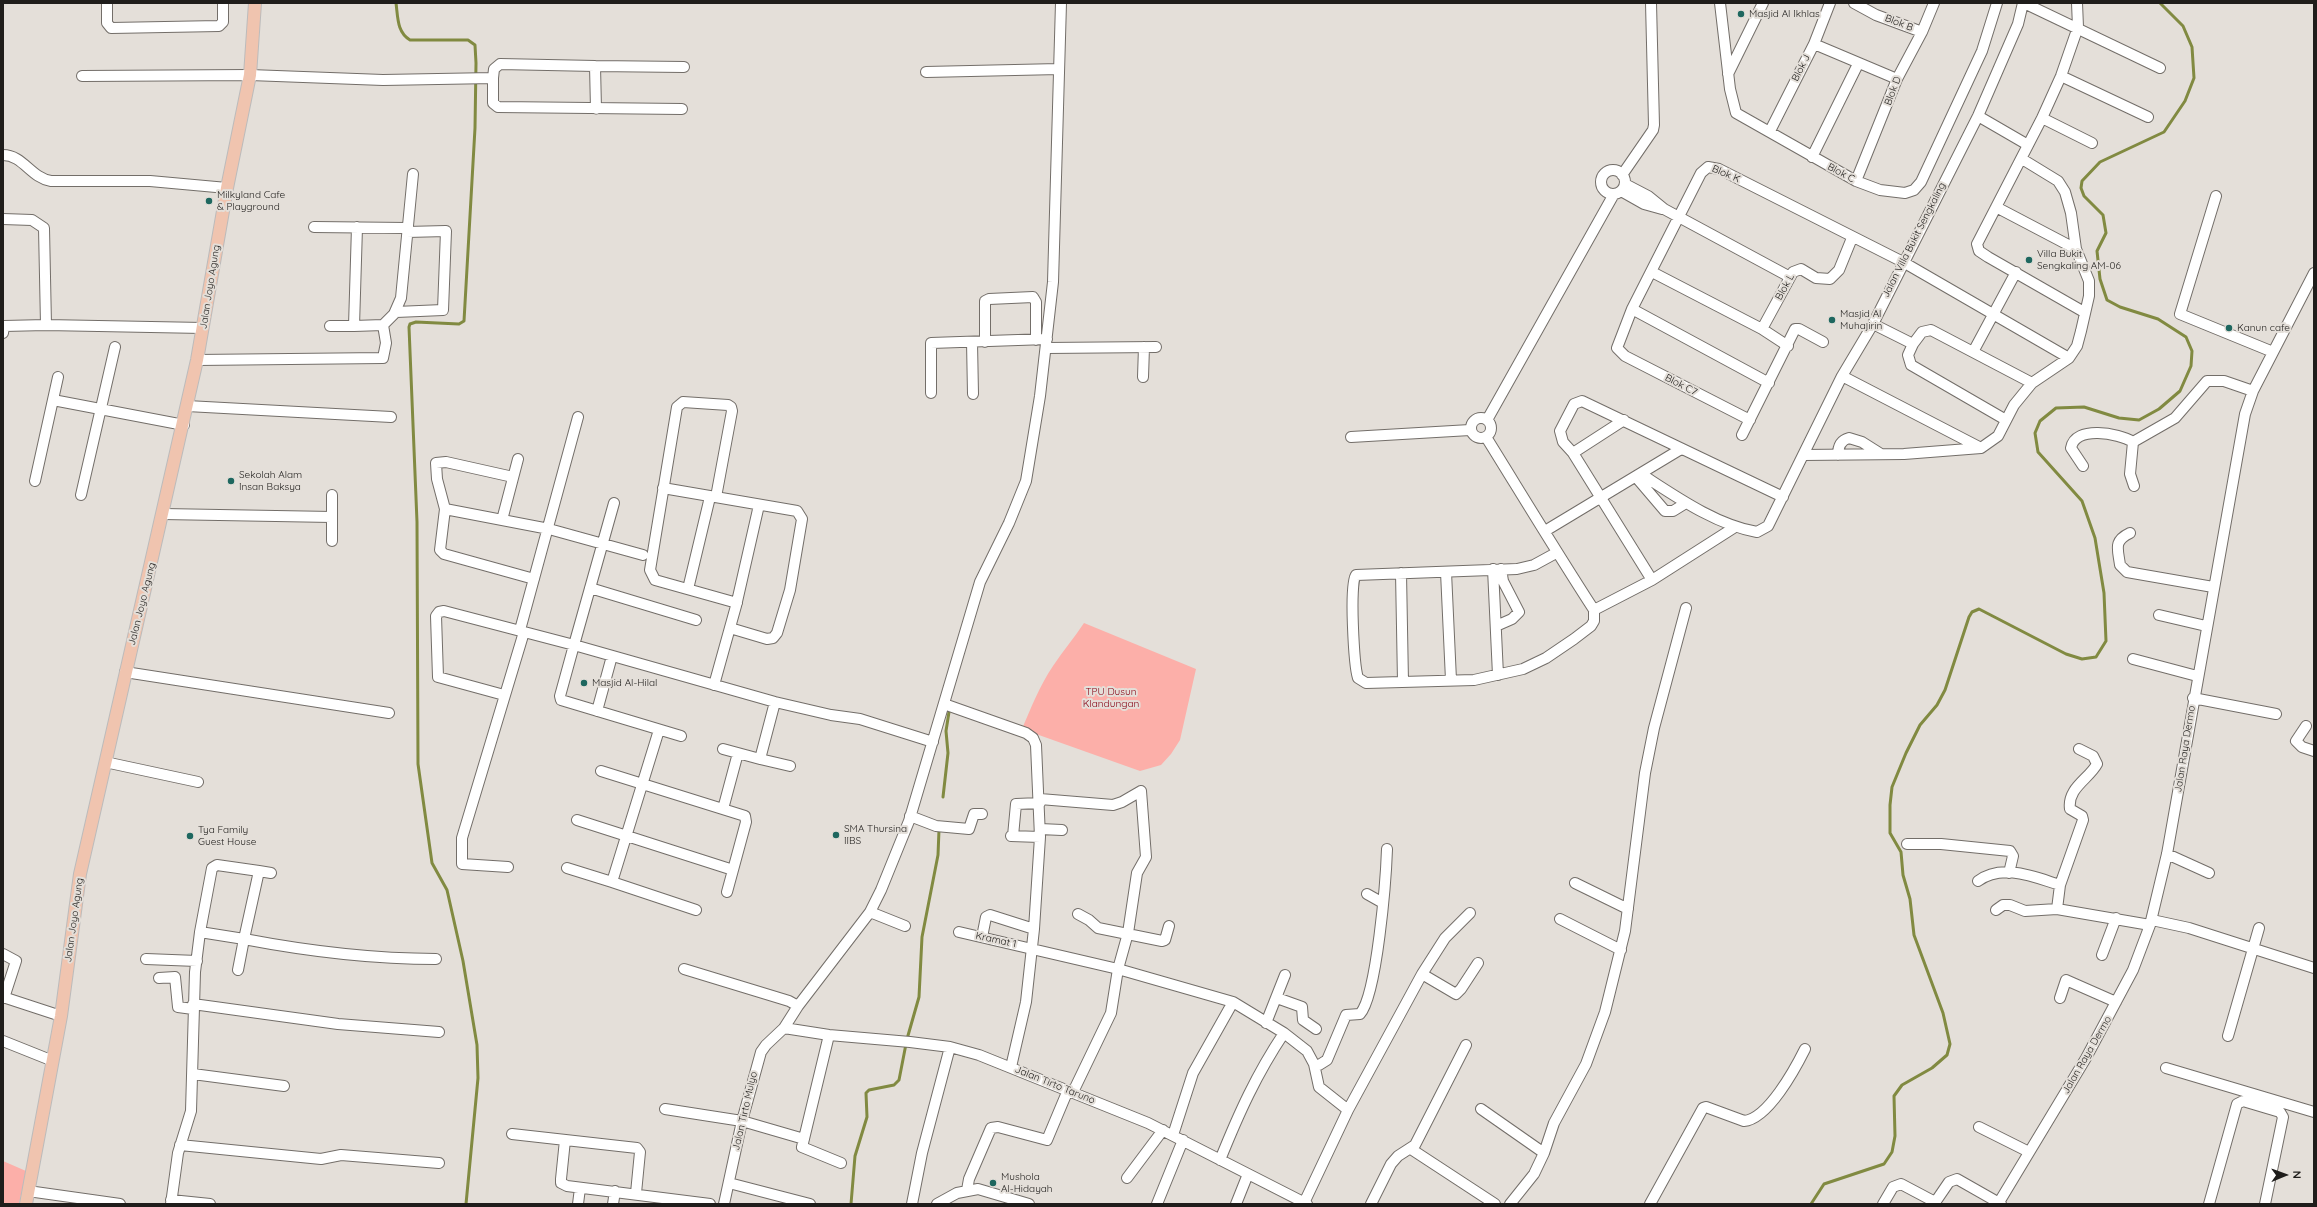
<!DOCTYPE html>
<style>
body{margin:0}
#map{position:relative;width:2317px;height:1207px;overflow:hidden;background:#e4dfd9;font-family:Quicksand,sans-serif}
canvas{display:block}
.frame{position:absolute;inset:0;border:4px solid #1f1d1b;pointer-events:none}
.north{position:absolute;left:2265px;top:1155px;width:40px;height:40px;-webkit-text-stroke:3px #e4dfd9;paint-order:stroke;rotate:89deg;font-size:11px;font-weight:700;line-height:16px;text-align:center;color:#1f1d1b}
.north::after{content:'';display:block;margin:auto;width:14px;height:18px;background:#1f1d1b;clip-path:polygon(50% 0,100% 100%,50% 72%,0 100%)}
</style>
<div id="map">
<canvas width="2317" height="1207"></canvas>
<div class="frame"></div>
<div class="north">N</div>
</div>
<script>
const context = document.querySelector('canvas').getContext('2d');
context.lineJoin = 'round';
function fillPath(path, color) { context.fillStyle = color; context.fill(path, 'evenodd'); }
function strokePath(path, color, width, dash) { context.strokeStyle = color; context.lineWidth = width; context.lineCap = dash ? 'butt' : 'round'; context.setLineDash(dash || []); context.stroke(path); }
function label(font, color, halo, rows, align = 'center') {
  context.font = font + ' Quicksand,sans-serif'; context.lineWidth = 4; context.setLineDash([]); context.textBaseline = 'middle'; context.strokeStyle = halo; context.fillStyle = color; for (const [text, x, y, turn = 0] of rows) {
    context.save(); context.translate(x, y); context.rotate((+turn || 0) * Math.PI / 180); context.textAlign = isNaN(turn) ? turn : align; if (halo) context.strokeText(text, 0, 0); context.fillText(text, 0, 0); context.restore();
  }
}
fillPath(new Path2D(`
 M1084 623 1196 669 1180 740 1171 754 1161 765 1140 771 1022 729C1031 708 1040 685 1053 666 1063 651 1074 638 1084 623Z
 M3 1161 26 1171 19 1204H3Z`), '#fcafa9');
strokePath(new Path2D(`
 M396 3C398 18 397 32 410 40H468L475 45 476 63 475 128 464 321 459 324 416 322 410 324 409 327 417 522 418 764 432 863 447 890 463 961 477 1045 478 1078 466 1204
 M943 797 948 753 946 731 949 712
 M907 1039 919 997 922 937 938 855 939 830
 M851 1204 855 1156 867 1117 866 1093 869 1090 894 1085 899 1080 906 1044
 M1811 1204 1824 1184 1884 1164 1892 1152 1895 1136 1894 1096 1902 1085 1932 1068 1947 1055 1950 1044 1943 1013 1914 935 1910 899 1903 875 1901 852 1890 833V805L1892 787 1906 753 1920 725 1937 705 1945 690 1969 617 1972 612 1979 609 2066 654 2082 659 2096 657 2106 641 2104 593 2095 538 2082 501 2038 452 2035 433 2040 421 2056 408 2084 407 2119 418 2139 420 2159 409 2180 391 2191 366 2192 351 2186 337 2158 319 2120 307 2107 300 2100 279 2097 251 2106 233 2103 215 2084 196 2081 188 2082 181 2100 162 2164 132 2185 101 2194 78 2192 47 2183 26 2160 3`), '#818a41', 3);
const minor = new Path2D(`
 M107 3V23L111 28 219 26 223 22V3
 M1720 3 1730 89 1736 113 1856 181 1880 190 1905 193 1914 190 1921 182 1982 51 1997 3
 M1854 3 1876 15 1922 32
 M2024 3 2160 68
 M2077 3 2078 27 2061 76 2042 118 1977 244 1979 251 1988 257 2084 312
 M1814 44 1897 79
 M595 66 684 67
 M926 72 1059 69
 M1728 74 1763 3
 M82 76 250 75 383 80 493 78 494 69 500 64 595 66 596 109
 M2061 76 2148 117
 M493 78V103L498 107 682 109
 M1978 116 2028 145
 M2042 118 2092 143
 M1770 131 1814 44 1830 3
 M3 155C23 155 31 178 51 181H150L227 188
 M1812 157 1858 64
 M1601 182a12 12 0 1 1 24 0a12 12 0 1 1-24 0Z
 M1622 175 1653 130 1654 125 1651 3
 M1856 181 1897 79 1922 32 1934 3
 M1625 184 1648 196 1664 209 1790 277
 M1621 191 1644 204 1662 209
 M2216 196 2180 314 2273 352
 M1996 207 2076 249
 M3 219 32 220 44 228 46 325
 M314 227 407 228
 M357 227 354 326 383 325 394 314 401 298 413 174
 M1652 272 1762 329 1788 346
 M1632 309 1769 383
 M396 312 443 310 446 231 407 232
 M1873 324 1913 344 1922 332 1931 330 2032 383
 M330 326H354
 M1762 329 1793 272 1801 269 1816 278 1830 279 1839 270 1852 238
 M3 333 4 326 46 325 203 328
 M972 342 973 394
 M985 342V301L989 299 1033 297 1036 302V340
 M1913 344 1908 355 1911 365 2006 420
 M1047 348 1156 347
 M1973 352 2016 272
 M197 360 383 358 386 343 383 325
 M1842 376 1981 448
 M1143 377 1144 347
 M931 393V343L1047 339
 M53 400 184 425
 M187 406 391 417
 M1471 428a10 10 0 1 1 20 0a10 10 0 1 1-20 0Z
 M1487 420 1614 194
 M1624 420 1573 453 1652 580
 M1750 420 1625 356 1617 348 1632 309 1701 173 1708 167 1719 169 1903 262 2069 358
 M1742 435 1795 329H1799L1823 342
 M1351 437 1470 430
 M1486 437C1522 495 1557 553 1594 610L1652 580 1735 527
 M1573 453 1563 442 1560 431 1574 404 1582 401 1783 497
 M1803 455 1904 454 1981 448 1998 436 2014 405 2032 383 2069 358 2077 346 2081 331 2089 296V281L2076 249 2071 213 2065 192 2058 181 2022 159
 M1838 455C1838 446 1841 440 1849 438L1862 442 1881 454
 M2083 466 2071 448C2075 425 2118 433 2133 442
 M1641 474C1675 496 1716 525 1757 532L1768 526 1842 376 1873 324 1978 116 2018 24 2023 3
 M513 477 446 462 436 463 437 479 445 509 440 550 444 554 534 579
 M1636 477 1665 511H1673L1686 503
 M35 481 58 377
 M2134 486 2130 474 2133 442 2175 418 2207 381H2224L2253 391
 M663 488 797 511 802 519 790 590 777 633 773 638 767 639 730 628
 M81 495 115 347
 M716 497 732 411 731 407 728 405 683 402 677 407 650 570 655 580 737 603
 M445 509 549 529 643 555
 M163 514 332 517
 M502 520 518 459
 M1545 531 1681 449
 M2130 533C2113 541 2118 549 2120 565L2127 572 2213 587
 M332 541V495
 M1556 553 1534 565 1517 569 1356 575C1349 582 1354 666 1358 678L1366 683 1474 680 1523 669 1546 658 1574 639 1591 626 1594 621V610
 M1493 569 1498 675
 M1446 572 1451 680
 M1401 573 1403 682
 M590 588 696 620
 M688 589 710 497
 M2159 615 2206 626
 M1496 626 1512 619 1519 612 1503 581 1501 569
 M520 630 578 417
 M2133 659 2197 676
 M125 672 389 713
 M714 685 736 606 759 505
 M504 695 438 677 436 616 439 612 444 611 574 645 614 503
 M2193 698 2276 714
 M944 704 1026 733 1033 738 1036 745 1040 837 1034 929 1026 1002 1011 1067
 M597 711 612 656
 M2306 726 2296 741 2302 747 2314 751
 M659 730 612 882 696 910
 M681 736 561 700 560 696 574 645 775 702 831 715 860 719 933 742
 M723 749 760 759 775 702
 M760 759 790 766
 M105 762 198 782
 M1040 799 1113 805 1122 802 1141 791
 M723 809 738 753
 M910 816 936 826 969 829 974 814H982
 M577 820 733 870 746 822 745 816 601 771
 M1040 829 1062 830
 M1011 836 1040 837
 M1013 836 1016 804 1040 803
 M1907 844H1941L2010 851 2013 856 2009 873
 M2167 854 2209 873
 M508 867 462 864V838L524 632
 M567 868 612 882
 M259 871 271 873
 M1978 881C2002 863 2034 877 2060 885
 M1575 883 1628 909
 M727 892 733 870
 M1367 894 1383 903
 M2057 909 2060 885 2083 820 2082 816 2070 809C2067 788 2089 779 2097 764L2093 756 2079 749
 M1996 910 2003 905H2010L2025 911 2057 909 2150 925
 M870 912 905 926
 M1078 914 1089 920 1098 928 1162 941 1165 940 1169 926
 M1560 919 1621 950
 M2152 920 2189 928 2314 968
 M200 932 244 939 238 970
 M959 932 1118 969 1233 1002 1284 1033 1307 1051 1314 1064 1319 1087 1348 1110
 M982 937 986 917 990 915 1034 929
 M3 954 16 961 4 998
 M2102 955 2116 918
 M146 959 197 961
 M684 969 789 1001 798 1006
 M1422 974 1456 994 1461 989 1478 963
 M159 978 175 977 178 1007 193 1009
 M3 997 61 1016
 M1277 998 1302 1007 1303 1020 1316 1029
 M2060 998 2066 980 2116 1002
 M193 1004 338 1024 439 1032
 M1266 1023 1285 975
 M784 1028 829 1035 910 1042 950 1047 979 1055 1148 1123 1307 1204
 M829 1035 802 1147 841 1163
 M2228 1036 2259 928
 M3 1041 53 1061
 M1314 1064 1319 1065 1327 1060 1346 1015 1360 1014C1377 995 1386 879 1387 849
 M2166 1068 2314 1112
 M193 1074 284 1086
 M1073 1092 1111 1013 1118 969 1128 933 1137 873 1146 857 1141 791
 M665 1109 742 1121 804 1139
 M1481 1109 1544 1153
 M1979 1127 2029 1152
 M512 1134 637 1148 640 1152 636 1193
 M1173 1135 1193 1073 1233 1002
 M565 1140 561 1179V1183L567 1186 710 1204
 M180 1145 321 1159 341 1155 439 1163
 M1411 1149 1495 1204
 M1220 1160C1239 1113 1256 1075 1284 1033
 M1127 1178 1163 1130
 M729 1183 810 1204
 M967 1190 969 1179 991 1128 998 1127 1047 1140 1068 1090
 M28 1191 120 1204
 M171 1200 210 1204
 M1304 1203 1348 1110 1422 974 1445 938 1470 913
 M171 1204 178 1153 191 1111 195 972 200 932 212 868 217 865 259 871 244 939C307 951 372 959 436 959
 M578 1204 580 1188
 M613 1204 615 1191
 M724 1204 742 1121 761 1052 766 1045 784 1028 798 1006 870 912 881 890 909 821 980 582 1009 523 1026 481 1040 396 1053 282 1061 3
 M912 1204 922 1153 950 1047
 M937 1204 957 1193 978 1189 1029 1204
 M1157 1204 1183 1140
 M1236 1204 1248 1174
 M1371 1204 1391 1164 1398 1156 1415 1145 1466 1045
 M1510 1204 1534 1174 1544 1153 1554 1123 1586 1064 1605 1012 1625 931 1645 773 1654 728 1686 608
 M1650 1204 1703 1108 1706 1107 1744 1121C1768 1119 1795 1069 1805 1049
 M1883 1204 1893 1187 1901 1184 1935 1202
 M1934 1204 1949 1182 1957 1179 2001 1204
 M1998 1204 2086 1058 2133 970 2150 925 2167 854 2245 414 2253 391 2314 273
 M2209 1204 2237 1104 2243 1101 2280 1112 2283 1117 2265 1204`);
const major = new Path2D(`
 M26 1204 61 1016 80 874 197 360 227 188 250 75 255 3`);
strokePath(minor, '#736e69', 12);
strokePath(major, '#bcbbbb', 14);
strokePath(minor, '#fff', 10);
strokePath(major, '#f0c4af', 12);
for (const [x, y, r, color] of [
 [1741,14,4,"#1e675f"],
 [209,201,4,"#1e675f"],
 [2029,260,4,"#1e675f"],
 [1832,320,4,"#1e675f"],
 [2229,328,4,"#1e675f"],
 [231,481,4,"#1e675f"],
 [584,683,4,"#1e675f"],
 [836,835,4,"#1e675f"],
 [190,836,4,"#1e675f"],
 [993,1183,4,"#1e675f"]
]) { const dot = new Path2D(); dot.arc(x, y, r, 0, 2 * Math.PI); context.fillStyle = color; context.fill(dot); strokePath(dot, '#e4dfd9', 1.5); }
label('10px', '#1f1d1b', '#e4dfd9', [
 ["Masjid Al Ikhlas",1749,14],
 ["Milkyland Cafe",217,195],
 ["& Playground",217,207],
 ["Villa Bukit",2037,254],
 ["Sengkaling AM-06",2037,266],
 ["Masjid Al",1840,314],
 ["Muhajirin",1840,326],
 ["Kanun cafe",2237,328],
 ["Sekolah Alam",239,475],
 ["Insan Baksya",239,487],
 ["Masjid Al-Hilal",592,683],
 ["SMA Thursina",844,829],
 ["IIBS",844,841],
 ["Tya Family",198,830],
 ["Guest House",198,842],
 ["Mushola",1001,1177],
 ["Al-Hidayah",1001,1189]
], 'left');
label('10px', '#1f1d1b', '#e4dfd9', [
 ["Blok B",1899,23,21],
 ["Blok J",1801,68,-63],
 ["Blok D",1893,91,-69],
 ["Blok C",1841,173,28],
 ["Blok K",1726,174,23],
 ["Jalan Villa Bukit Sengkaling",1914,240,-63],
 ["Jalan Joyo Agung",210,287,-81],
 ["Blok L",1785,287,-61],
 ["Blok C7",1681,385,27],
 ["Jalan Joyo Agung",142,604,-76],
 ["Jalan Raya Dermo",2185,749,-81],
 ["Jalan Joyo Agung",74,920,-82],
 ["Kramat 1",996,940,12],
 ["Jalan Raya Dermo",2087,1055,-60],
 ["Jalan Tirto Taruno",1055,1085,22],
 ["Jalan Tirto Mulyo",745,1111,-77]
]);
label('10px', '#860013', '#e4dfd9', [
 ["TPU Dusun",1111,692],
 ["Klandungan",1111,704]
]);
</script>
